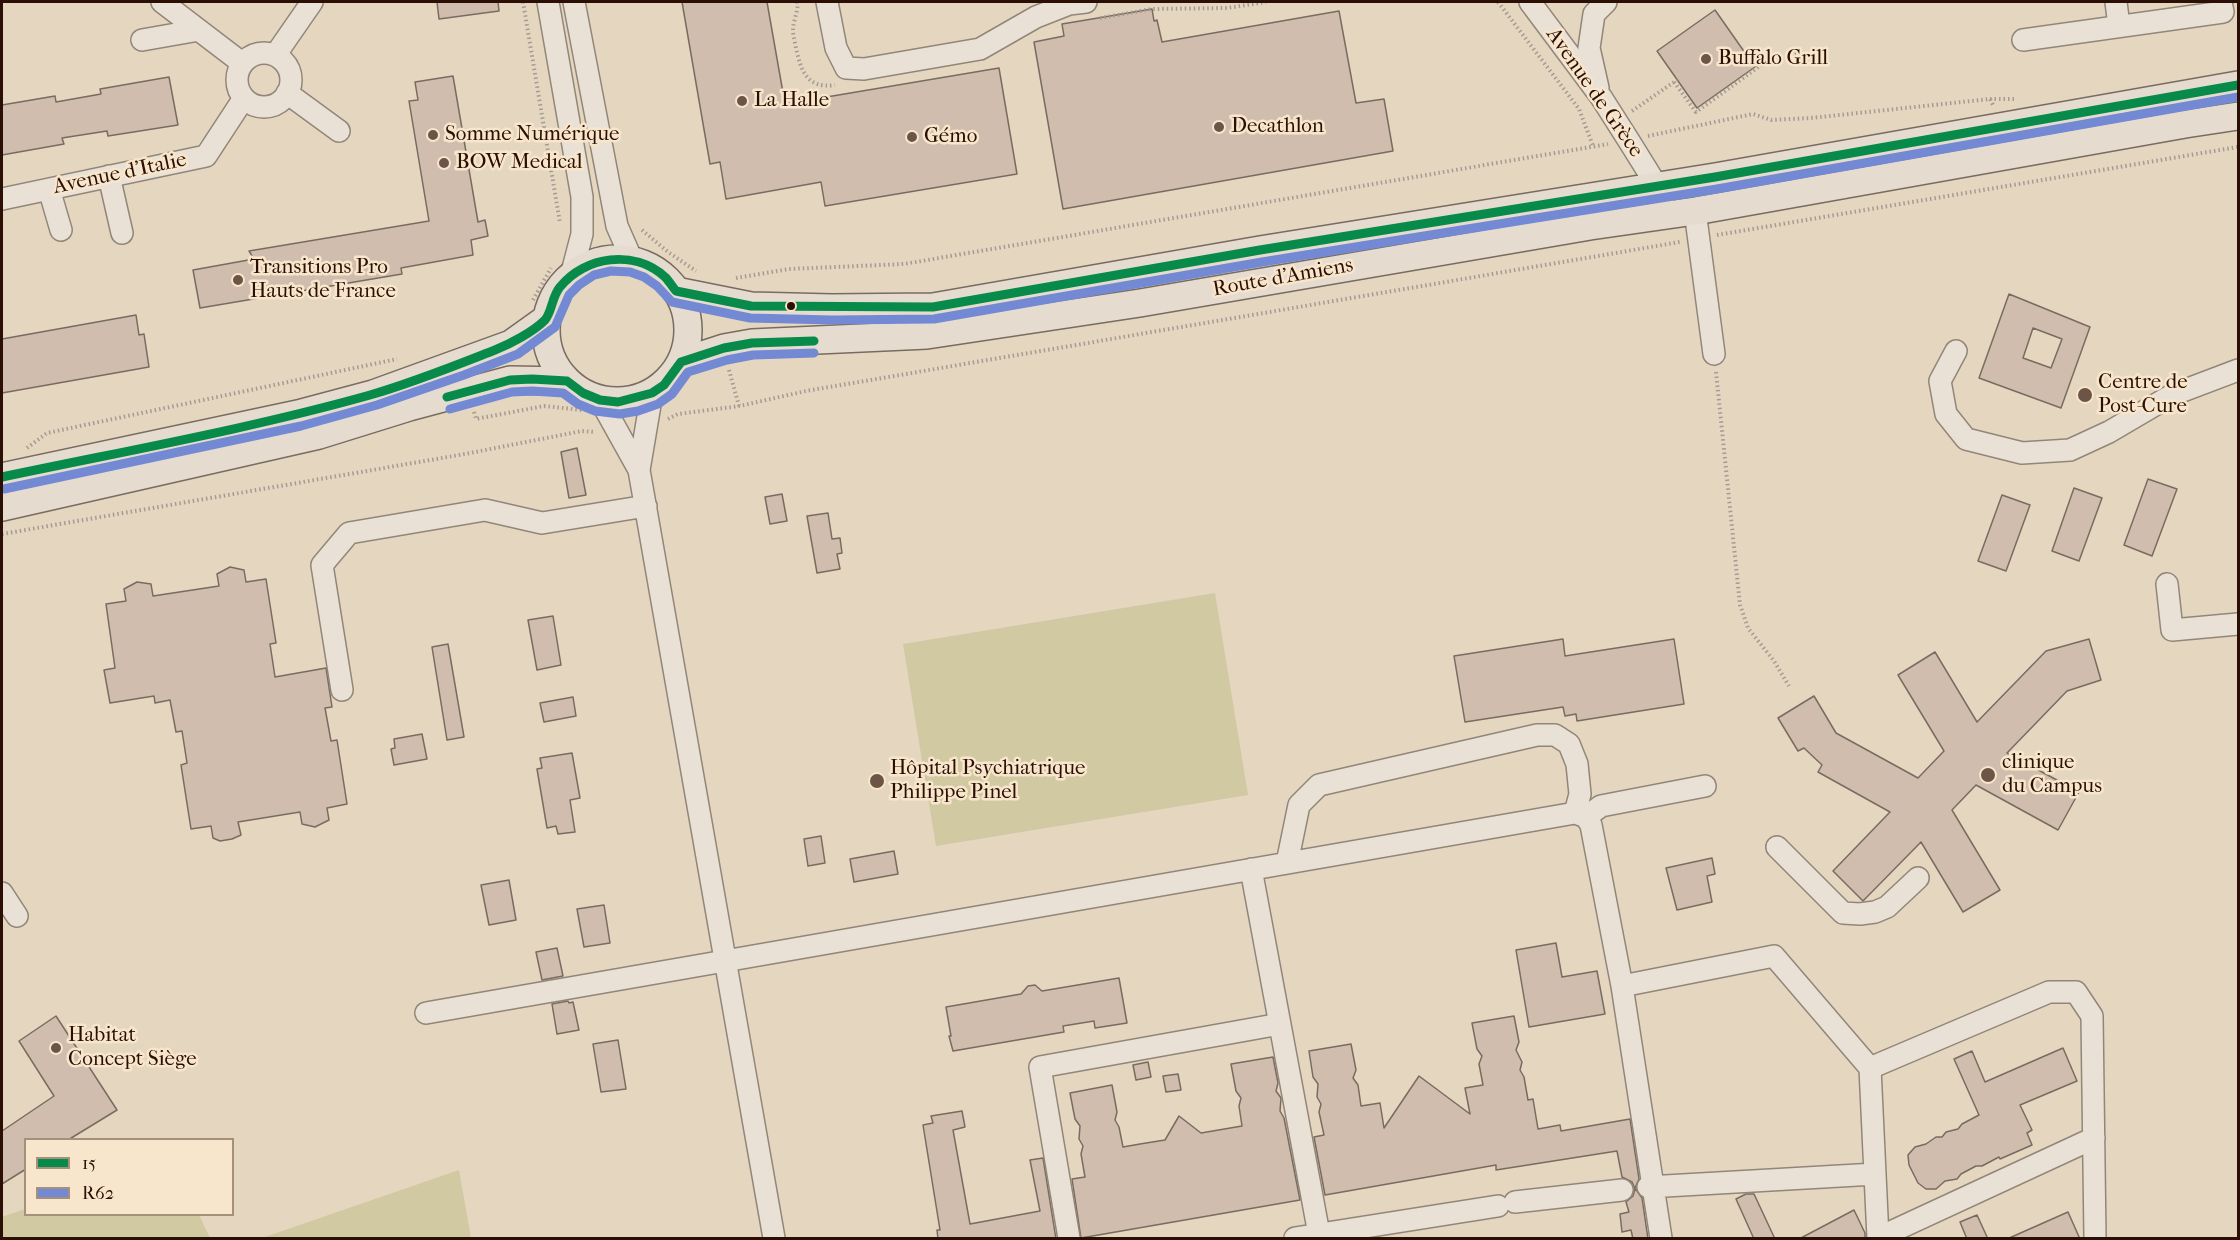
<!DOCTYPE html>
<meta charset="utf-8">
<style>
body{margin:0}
#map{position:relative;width:2240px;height:1240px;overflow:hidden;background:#e5d6c0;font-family:"IM FELL French Canon",serif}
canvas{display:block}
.frame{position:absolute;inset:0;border:3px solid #2b0f04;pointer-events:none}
.legend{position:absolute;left:24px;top:1138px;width:210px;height:78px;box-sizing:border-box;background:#f8e6cc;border:2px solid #a6907c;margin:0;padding:8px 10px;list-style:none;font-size:18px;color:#2b0f04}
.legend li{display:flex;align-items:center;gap:12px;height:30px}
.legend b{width:30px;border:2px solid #a6907c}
</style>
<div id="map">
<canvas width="2240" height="1240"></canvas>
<div class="frame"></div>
<ul class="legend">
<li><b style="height:8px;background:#088a4b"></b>15</li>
<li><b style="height:8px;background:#7489d3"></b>R62</li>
</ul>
</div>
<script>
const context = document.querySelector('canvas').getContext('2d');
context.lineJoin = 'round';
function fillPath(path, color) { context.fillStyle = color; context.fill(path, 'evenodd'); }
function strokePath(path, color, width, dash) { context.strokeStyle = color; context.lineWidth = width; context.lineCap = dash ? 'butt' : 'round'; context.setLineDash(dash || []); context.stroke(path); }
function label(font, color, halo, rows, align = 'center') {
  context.font = font + ' "IM FELL French Canon",serif'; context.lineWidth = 5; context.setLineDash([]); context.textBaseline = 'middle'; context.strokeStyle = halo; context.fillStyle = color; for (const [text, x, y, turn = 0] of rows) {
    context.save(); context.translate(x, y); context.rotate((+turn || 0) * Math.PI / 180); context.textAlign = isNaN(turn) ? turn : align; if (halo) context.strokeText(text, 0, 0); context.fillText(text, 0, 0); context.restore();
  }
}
fillPath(new Path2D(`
 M1215 593 1248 795 936 846 903 644Z
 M459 1170 471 1238H262Z
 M25 1209 26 1214 199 1215 210 1238H2V1217Z`), '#d0c9a2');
const building = new Path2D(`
 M437 2H498L499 11 439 19Z
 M682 2H767L785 104 999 68 1017 174 825 206 821 182 726 199 720 162 710 164Z
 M1152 9 1154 21 1157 20 1162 42 1339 11 1356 103 1384 99 1393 151 1063 209 1034 42 1064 36 1062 24Z
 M1715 10 1755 67 1697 108 1657 51Z
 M453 76 478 222 485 220 488 236 471 240 473 255 401 268 402 274 200 308 193 270 254 259 249 251 429 221 409 101 418 100 415 82Z
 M169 77 178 125 108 136 107 131 62 138 64 144 2 155V105L55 96 56 102 101 94 100 89Z
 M2009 294 2090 327 2061 408 1979 378ZM2033 328 2062 339 2051 368 2023 358Z
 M136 315 139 335 144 334 149 367 2 393V339Z
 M577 448 586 495 569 498 561 452Z
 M2148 479 2177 489 2152 556 2124 545Z
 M2074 488 2102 498 2079 561 2052 551Z
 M782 494 787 521 770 524 765 497Z
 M2002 495 2030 505 2006 571 1978 561Z
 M828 513 832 539 840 538 842 553 837 554 840 569 817 573 807 516Z
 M230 567 244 570 246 582 266 579 276 643 270 644 275 677 326 668 332 707 325 708 331 741 337 740 347 804 327 808 329 820 315 827 302 824 300 812 238 822 241 835 232 839 220 841 213 838 211 826 191 829 181 765 187 763 182 731 176 732 170 700 155 703 154 696 110 703 104 670 115 668 106 604 126 601 124 589 137 582 151 584 153 596 219 586 217 574Z
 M553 616 561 665 537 670 528 620Z
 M1563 639 1565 656 1674 639 1684 704 1577 721 1576 714 1565 716 1563 707 1465 722 1454 656Z
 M2089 639 2101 680 2067 691 2007 753 2079 792 2058 830 1976 785 1952 810 2000 890 1963 912 1921 842 1863 901 1833 871 1890 812 1818 772 1822 765 1804 748 1798 751 1778 718 1814 696 1836 733 1918 778 1944 751 1898 675 1935 652 1977 722 2046 651Z
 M448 644 464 737 447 740 432 647Z
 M573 697 576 716 544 722 540 703Z
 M422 734 427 759 394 765 391 749 395 748 394 739Z
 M572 753 580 798 570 800 575 832 558 834 556 826 547 828 537 769 542 768 540 758Z
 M821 836 825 863 808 866 804 839Z
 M894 851 898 874 854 882 850 859Z
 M1712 858 1715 874 1707 876 1712 902 1677 910 1666 868Z
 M509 880 516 920 489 925 481 885Z
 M604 905 610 943 584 947 577 909Z
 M1556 943 1562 977 1597 971 1605 1014 1529 1027 1516 950Z
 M557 948 563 976 542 980 536 952Z
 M1119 978 1127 1023 1095 1028 1094 1021 1063 1026 1064 1032 953 1051 949 1036H951L946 1007 1021 994 1028 986 1035 985 1042 991Z
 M568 1001 569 1003 573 1002 579 1030 557 1034 552 1004Z
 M56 1016 117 1110 68 1140H26V1169L2 1184V1131L54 1096 19 1041Z
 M1514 1016 1519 1042 1516 1050 1522 1062 1520 1070 1524 1077 1528 1100 1533 1099 1538 1129 1560 1125 1561 1131 1630 1119 1639 1179 1635 1188 1642 1198 1648 1239H1633L1631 1230 1622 1232 1620 1214 1629 1212 1626 1202 1633 1196 1635 1189 1632 1182 1622 1177 1617 1151 1496 1170V1165L1325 1195 1314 1137 1324 1135 1319 1112 1321 1104 1317 1097 1318 1084 1313 1077 1309 1051 1351 1044 1356 1070 1353 1078 1358 1085 1361 1106 1380 1103 1384 1128 1419 1076 1470 1114 1465 1088 1483 1085 1479 1064 1482 1056 1477 1049 1472 1023Z
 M618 1040 626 1089 601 1092 593 1044Z
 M2063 1048 2077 1081 2020 1105 2032 1130 2027 1133 2032 1145 2000 1159 1999 1157 1982 1166H1976L1961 1174 1957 1179 1945 1181 1936 1189H1926L1918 1183 1909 1165 1908 1155 1915 1147 1926 1144 1936 1137H1942L1946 1132 1958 1129 1962 1124 1979 1115 1954 1059 1972 1051 1985 1082Z
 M1273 1057 1278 1083 1276 1091 1281 1098 1280 1111 1284 1118 1300 1200 1081 1238 1072 1179 1085 1177 1081 1154 1083 1146 1079 1139 1080 1126 1075 1119 1070 1093 1112 1085 1117 1112 1115 1120 1119 1127 1123 1147 1140 1144 1165 1140 1179 1116 1201 1133 1242 1126 1239 1106 1241 1098 1236 1091 1231 1064Z
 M1148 1062 1151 1077 1136 1080 1133 1065Z
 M1178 1074 1181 1090 1166 1092 1163 1076Z
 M962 1111 965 1127 953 1130 970 1224 1040 1211 1030 1160 1043 1158 1056 1239H938L937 1230H940L923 1125 933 1123 931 1116Z
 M1746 1194H1754L1775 1239H1754L1736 1199Z
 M1854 1210 1865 1233V1239H1799Z
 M2068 1212 2080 1239H2007Z
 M1977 1215 1988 1239H1967L1960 1222Z`);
fillPath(building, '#d0bdae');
strokePath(building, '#786c60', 1.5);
const minor = new Path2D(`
 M162 2 242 63
 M548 2 582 197V234L571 276
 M574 2 617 226 632 260
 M827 2 836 48 846 68 864 69 980 49 1036 17 1069 4 1086 2
 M1530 2 1601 97 1629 141 1657 186 1667 215
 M2116 2 2119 26
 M142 40 199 30
 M2023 40 2223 12 2221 2
 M237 80a27 27 0 1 1 54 0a27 27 0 1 1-54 0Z
 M276 54 312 2
 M1598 88 1589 48 1594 14 1606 2
 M287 93 339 131
 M109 176 122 233
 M49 189 61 230
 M2 199 206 156 244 98
 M1695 211 1714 354
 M1956 351 1940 381 1946 414 1966 439 2022 453 2070 450 2109 432 2172 395 2238 370
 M652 393 639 470 774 1238
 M600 400 639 470
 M2167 584 2172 630 2238 624
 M342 690 322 565 349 533 485 510 542 523 646 506
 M1586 817 1601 806 1705 786
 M1777 847 1843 913 1860 914 1875 912 1887 907 1918 878
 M1287 863 1299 805 1319 785 1537 735H1555L1569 744 1577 764 1580 794 1575 813
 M1251 869 1319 1234
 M2 893 17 916
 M1622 986 1774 956 1870 1068 1878 1238
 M426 1013 1575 813 1586 817 1591 825 1622 986 1661 1238
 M1870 1068 2049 992H2076L2092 1016 2095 1238
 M1648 1187 1875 1174
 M1515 1202 1622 1190
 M1069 1238 1040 1067 1280 1024
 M1295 1238 1498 1206
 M1878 1238 2094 1138`);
const major = new Path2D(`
 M546 330a71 71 0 1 1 142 0a71 71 0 1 1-142 0Z
 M676 291 751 306 832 308 933 307 1260 250 1715 177 2238 85
 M681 362 724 348 752 343 927 335 1140 303 1590 226 1695 211 2185 124 2238 116
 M2 477 298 414 373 394 511 344 546 319
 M2 507 319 435 409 407 510 380 567 381`);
strokePath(minor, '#928678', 24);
strokePath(major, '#786c60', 30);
strokePath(new Path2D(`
 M523 2 560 223
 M797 2C799 11 793 20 793 30 793 36 795 42 796 48 801 71 807 89 835 85
 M1498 2 1579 109 1593 146
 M1100 18 1152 9 1227 8 1266 2
 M1674 82 1696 112 1764 63 1800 53
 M1990 99H2014
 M1632 111 1677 80
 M1648 136 1753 114 1771 120 1811 118 1990 99 1994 107
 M642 230 668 252 696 271
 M1717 235 2238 147
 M736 278 789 269 904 264 1608 144
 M533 300 551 268
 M729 370 739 406
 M1716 372 1740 605 1748 628 1774 661 1789 686
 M474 412 476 419 544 406 582 410
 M668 419 678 414 740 406 806 391 1680 242
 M27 448 47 433 397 359
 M2 534 465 454 582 431 595 432`), '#a49b92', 4, [1.5, 3]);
strokePath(minor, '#e9e1d6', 21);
strokePath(major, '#e5dccf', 27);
strokePath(new Path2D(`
 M447 397 510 380 532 379 567 381 583 393 600 400 618 402 652 393 664 385 681 362 724 348 752 343 814 341
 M2 477C125 451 249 429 370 395 412 383 454 366 495 350 510 344 533 332 545 320 552 312 552 296 560 287 585 256 634 249 665 277 669 281 672 286 676 291L751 306 933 307 1260 250 1715 177 2238 85`), '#088a4b', 9);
strokePath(new Path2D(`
 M450 409 512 392 532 391 563 393 578 404 595 411 620 414 638 411 658 404 672 394 688 372 727 360 753 355 814 353
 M4 489 301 426 377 405 464 375 518 354 555 327 569 295 579 285 594 275 611 271 630 272 644 277 657 286 672 302 750 318 832 320 934 319 1262 262 1717 189 2238 97`), '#7489d3', 9);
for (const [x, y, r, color] of [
 [1706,59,6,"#6c5546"],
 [742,101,6,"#6c5546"],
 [1219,127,6,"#6c5546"],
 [433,135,6,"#6c5546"],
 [912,137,6,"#6c5546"],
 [444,163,6,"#6c5546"],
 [238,280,6,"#6c5546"],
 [791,306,5,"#2b0f04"],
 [2085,395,8,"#6c5546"],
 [1988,775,8,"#6c5546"],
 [877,781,8,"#6c5546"],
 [56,1048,6,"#6c5546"]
]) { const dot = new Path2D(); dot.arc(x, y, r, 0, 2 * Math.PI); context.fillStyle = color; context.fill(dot); strokePath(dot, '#f8e6cc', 2); }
label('21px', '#2b0f04', '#f8e6cc', [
 ["Buffalo Grill",1718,59],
 ["La Halle",754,101],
 ["Decathlon",1231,127],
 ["Somme Numérique",445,135],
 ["Gémo",924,137],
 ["BOW Medical",456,163],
 ["Transitions Pro",250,268],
 ["Hauts de France",250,292],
 ["Centre de",2098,383],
 ["Post-Cure",2098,407],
 ["clinique",2002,763],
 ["du Campus",2002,787],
 ["Hôpital Psychiatrique",890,769],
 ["Philippe Pinel",890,793],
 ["Habitat",68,1036],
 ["Concept Siège",68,1060]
], 'left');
label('21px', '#2b0f04', '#f8e6cc', [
 ["Avenue de Grèce",1594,93,55],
 ["Avenue d'Italie",120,174,-12],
 ["Route d'Amiens",1283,278,-10]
]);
</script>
